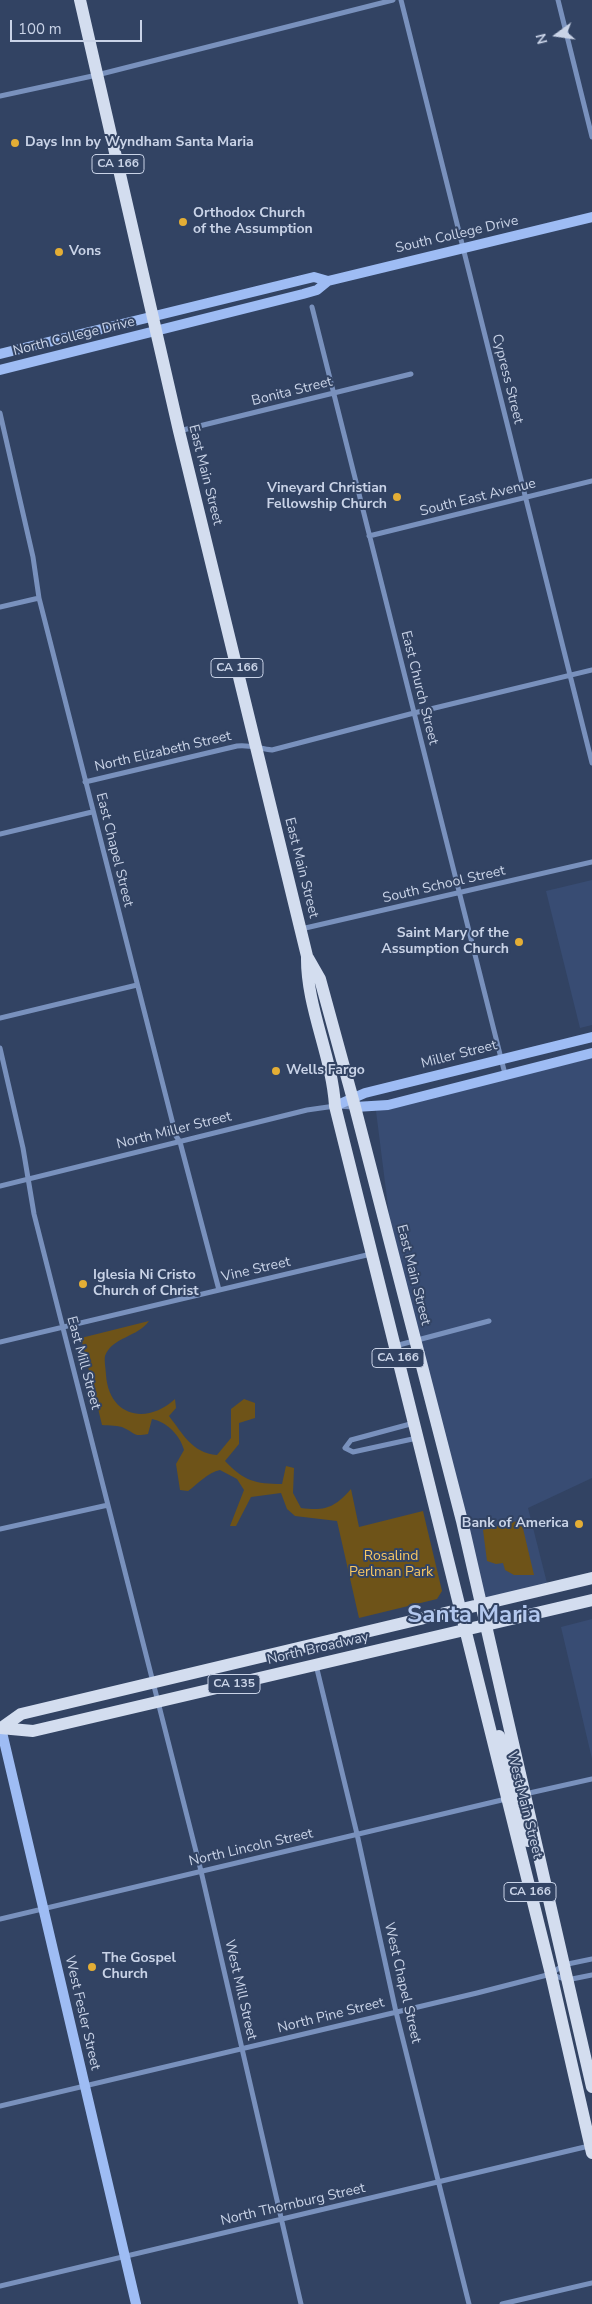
<!DOCTYPE html>
<style>
body{margin:0}
#map{position:relative;width:592px;height:2304px;overflow:hidden;background:#324363;font-family:"Nunito Sans",sans-serif}
canvas{display:block}
.north{position:absolute;left:532px;top:10px;width:50px;height:50px;-webkit-text-stroke:4px #324363;paint-order:stroke;rotate:256deg;font-size:14px;font-weight:700;line-height:20px;text-align:center;color:#c9d3e7}
.north::after{content:'';display:block;margin:auto;width:18px;height:22px;background:#c9d3e7;clip-path:polygon(50% 0,100% 100%,50% 72%,0 100%)}
.scale{position:absolute;left:10px;top:20px;width:132px;height:22px;box-sizing:border-box;border:2px solid #c9d3e7;border-top:0;padding-left:6px;font-size:15px;line-height:18px;white-space:nowrap;color:#c9d3e7;-webkit-text-stroke:4px #324363;paint-order:stroke}
</style>
<div id="map">
<canvas width="592" height="2304"></canvas>
<div class="north">N</div>
<div class="scale">100 m</div>
</div>
<script>
const context = document.querySelector('canvas').getContext('2d');
context.lineJoin = 'round';
function fillPath(path, color) { context.fillStyle = color; context.fill(path, 'evenodd'); }
function strokePath(path, color, width, dash) { context.strokeStyle = color; context.lineWidth = width; context.lineCap = dash ? 'butt' : 'round'; context.setLineDash(dash || []); context.stroke(path); }
function label(font, color, halo, rows, align = 'center') {
  context.font = font + ' "Nunito Sans",sans-serif'; context.lineWidth = 4; context.setLineDash([]); context.textBaseline = 'middle'; context.strokeStyle = halo; context.fillStyle = color; for (const [text, x, y, turn = 0] of rows) {
    context.save(); context.translate(x, y); context.rotate((+turn || 0) * Math.PI / 180); context.textAlign = isNaN(turn) ? turn : align; if (halo) context.strokeText(text, 0, 0); context.fillText(text, 0, 0); context.restore();
  }
}
fillPath(new Path2D(`
 M592 880V1025L580 1028 546 891Z
 M592 1058V1478L528 1508 548 1587 484 1602 393 1246 376 1111Z
 M592 1619V1759L561 1627Z`), '#384c73');
fillPath(new Path2D(`
 M149 1321C138 1337 112 1337 105 1356 104 1361 106 1370 106 1375 109 1417 147 1425 175 1399L176 1408 169 1416C183 1434 192 1453 217 1455L231 1438V1409L244 1399 255 1403V1418L239 1423V1444L225 1461C244 1481 255 1484 282 1484L286 1466 294 1468 293 1493 301 1508C326 1511 334 1508 351 1489L359 1527 423 1511 442 1591 437 1599 359 1618 337 1521 295 1516 287 1509 281 1493 251 1497 236 1526H230L244 1490 237 1479 220 1470C208 1472 198 1484 188 1491L180 1490 176 1464 184 1450C180 1435 167 1422 152 1419L148 1434C132 1437 136 1433 124 1428 119 1425 109 1426 102 1425L81 1338Z
 M521 1520 534 1575H514L505 1570 503 1563 496 1564 487 1561 483 1530Z`), '#6e5318');
strokePath(new Path2D(`
 M401 0 592 763
 M558 0 592 137
 M0 96 97 75 393 0
 M312 307 505 1074
 M0 413 33 557 39 598 176 1136 180 1142 219 1290
 M179 431 411 374
 M369 536 592 481
 M0 607 39 598
 M85 782 237 746C249 744 260 749 272 750L414 713 592 670
 M0 834 92 812
 M301 929 592 862
 M0 1018 137 985
 M0 1048 23 1148 34 1214 201 1871 301 2304
 M0 1186 307 1110 335 1106 354 1107
 M0 1342 371 1254
 M395 1346 489 1321
 M414 1423 351 1440 345 1448 353 1452 417 1438
 M0 1529 108 1505
 M316 1665 357 1834 396 2012 469 2304
 M525 1794 592 1779
 M0 1919 506 1799
 M553 1975 567 1980 592 1975
 M0 2106 477 1993 551 1974 563 1965 592 1959
 M0 2286 589 2146
 M502 2304 592 2283`), '#7991bd', 5);
strokePath(new Path2D(`
 M0 354 314 277 328 281
 M0 370 303 294 317 290 328 281 592 217
 M335 1106 365 1093 592 1037
 M355 1107 388 1105 592 1053
 M1 1728 136 2304`), '#9ebcf4', 10);
strokePath(new Path2D(`
 M80 0 179 431 307 956C306 1007 332 1055 335 1106L551 1974 592 2153
 M308 958 320 979 355 1107 462 1521 592 2087
 M0 1728 33 1731 592 1600
 M1 1728 21 1714 592 1578
 M499 1736 514 1788 518 1793 525 1794
 M507 1799 516 1801 528 1841`), '#d3ddef', 12);
for (const [x, y, r, color] of [
 [15,143,5,"#e4ae35"],
 [183,222,5,"#e4ae35"],
 [59,252,5,"#e4ae35"],
 [397,497,5,"#e4ae35"],
 [519,942,5,"#e4ae35"],
 [276,1071,5,"#e4ae35"],
 [83,1284,5,"#e4ae35"],
 [579,1524,5,"#e4ae35"],
 [92,1967,5,"#e4ae35"]
]) { const dot = new Path2D(); dot.arc(x, y, r, 0, 2 * Math.PI); context.fillStyle = color; context.fill(dot); strokePath(dot, '#324363', 2); }
for (const [x, y, w] of [
 [118,164,52],
 [237,668,52],
 [398,1358,52],
 [234,1684,52],
 [530,1892,52]
]) { const box = new Path2D(); box.roundRect(x - w / 2, y - 9.5, w, 19, 4); context.fillStyle = '#324363'; context.fill(box); strokePath(box, '#c9d3e7', 1); }
label('bold 12px', '#c9d3e7', null, [
 ["CA 166",118,164],
 ["CA 166",237,668],
 ["CA 166",398,1358],
 ["CA 135",234,1684],
 ["CA 166",530,1892]
]);
label('bold 14px', '#c9d3e7', '#324363', [
 ["Days Inn by Wyndham Santa Maria",25,143],
 ["Orthodox Church",193,214],
 ["of the Assumption",193,230],
 ["Vons",69,252],
 ["Vineyard Christian",387,489,"right"],
 ["Fellowship Church",387,505,"right"],
 ["Saint Mary of the",509,934,"right"],
 ["Assumption Church",509,950,"right"],
 ["Wells Fargo",286,1071],
 ["Iglesia Ni Cristo",93,1276],
 ["Church of Christ",93,1292],
 ["Bank of America",569,1524,"right"],
 ["The Gospel",102,1959],
 ["Church",102,1975]
], 'left');
label('14px', '#c9d3e7', '#324363', [
 ["South College Drive",457,235,-13],
 ["North College Drive",74,337,-14],
 ["Cypress Street",507,379,76],
 ["Bonita Street",292,392,-14],
 ["East Main Street",205,475,76],
 ["South East Avenue",478,498,-14],
 ["East Church Street",419,688,76],
 ["North Elizabeth Street",163,752,-13],
 ["East Chapel Street",114,850,76],
 ["East Main Street",301,868,76],
 ["South School Street",444,885,-13],
 ["Miller Street",459,1055,-14],
 ["North Miller Street",174,1131,-14],
 ["Vine Street",256,1270,-13],
 ["East Main Street",413,1275,76],
 ["East Mill Street",83,1363,75],
 ["North Broadway",318,1649,-13],
 ["West Main Street",524,1805,76],
 ["North Lincoln Street",251,1848,-13],
 ["West Chapel Street",402,1983,77],
 ["West Mill Street",240,1990,77],
 ["West Fesler Street",82,2013,77],
 ["North Pine Street",331,2016,-14],
 ["North Thornburg Street",293,2205,-13]
]);
label('14px', '#f9c863', '#324363', [
 ["Rosalind",391,1557],
 ["Perlman Park",391,1573]
]);
label('bold 24px', '#b2c7ee', '#324363', [
 ["Santa Maria",474,1616]
]);
</script>
